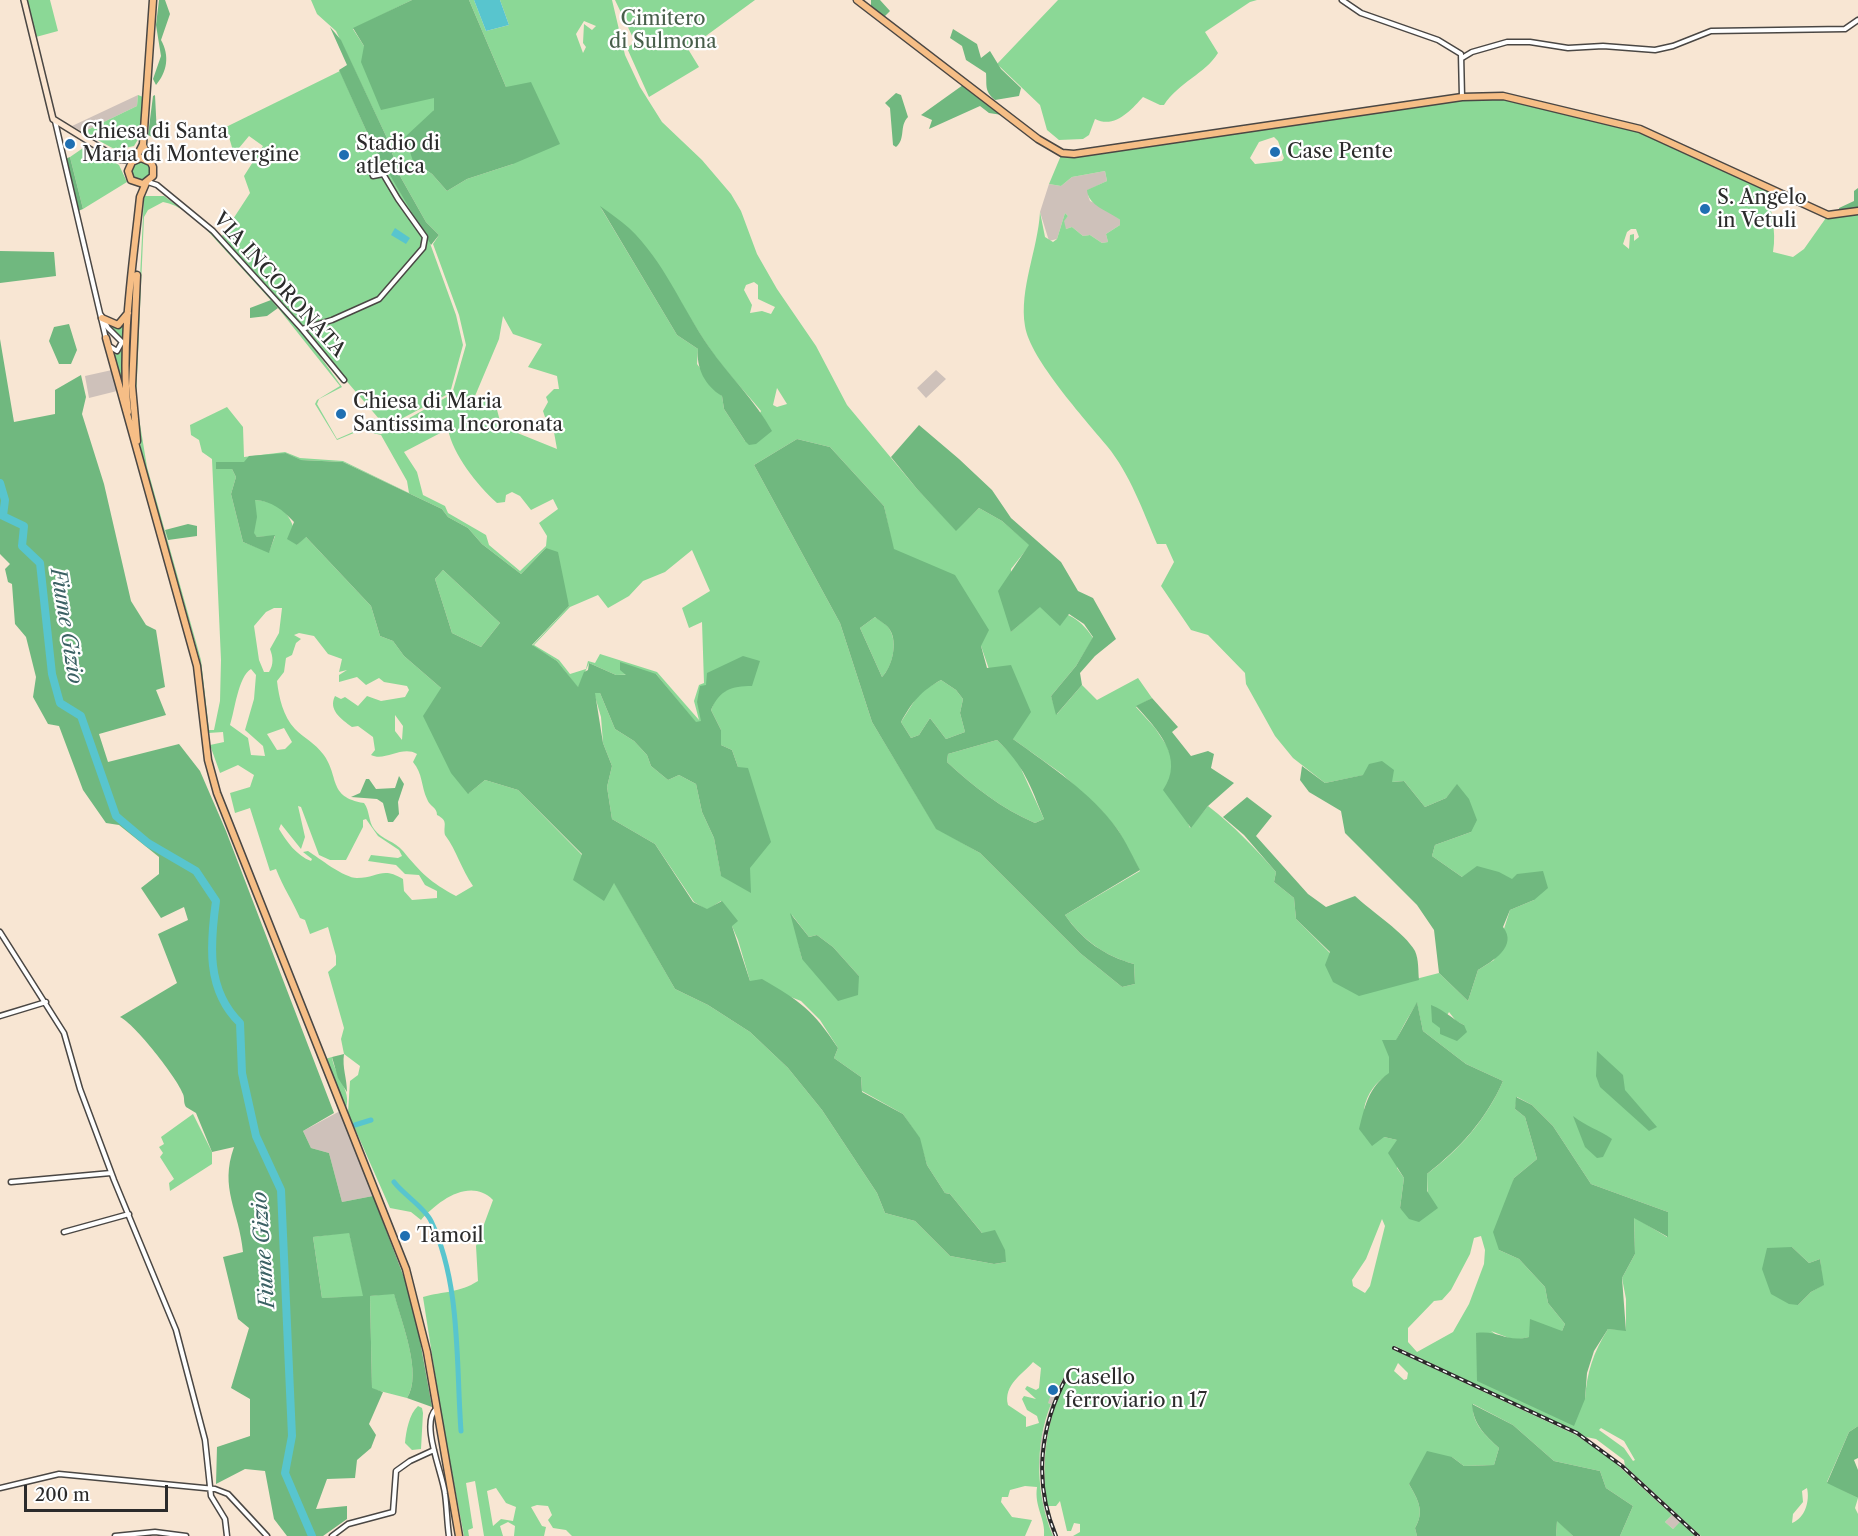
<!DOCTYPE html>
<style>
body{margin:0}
#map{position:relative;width:1858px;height:1536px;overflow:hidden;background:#f8e6d3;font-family:"Libre Caslon Text",serif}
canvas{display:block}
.scale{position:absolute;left:24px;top:1485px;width:144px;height:27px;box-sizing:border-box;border:3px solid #2b2b2b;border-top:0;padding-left:8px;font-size:18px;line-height:21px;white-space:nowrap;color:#2b2b2b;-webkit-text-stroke:4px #fff;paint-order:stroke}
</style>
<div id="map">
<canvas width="1858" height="1536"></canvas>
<div class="scale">200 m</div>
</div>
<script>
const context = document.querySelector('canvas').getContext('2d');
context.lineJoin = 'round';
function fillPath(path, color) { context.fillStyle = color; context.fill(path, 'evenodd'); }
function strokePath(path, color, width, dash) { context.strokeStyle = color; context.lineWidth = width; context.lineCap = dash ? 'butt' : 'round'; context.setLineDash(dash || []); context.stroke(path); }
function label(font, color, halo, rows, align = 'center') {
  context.font = font + ' "Libre Caslon Text",serif'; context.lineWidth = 4.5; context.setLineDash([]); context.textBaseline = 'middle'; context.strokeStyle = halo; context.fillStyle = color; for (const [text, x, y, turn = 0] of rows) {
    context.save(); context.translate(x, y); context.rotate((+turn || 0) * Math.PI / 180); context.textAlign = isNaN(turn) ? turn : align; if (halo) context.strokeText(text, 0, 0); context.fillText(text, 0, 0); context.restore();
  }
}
fillPath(new Path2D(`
 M138 95 137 106 83 132 72 126Z
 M1105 171 1107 181 1088 190V195L1090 201 1106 208 1120 220V225L1106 234 1108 242 1102 243 1090 235 1083 236 1072 227 1066 229 1063 226 1064 220 1068 216 1065 213 1057 239 1049 241 1040 212 1049 184 1061 186 1072 177Z
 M112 370 117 391 89 398 85 376Z
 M936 370 946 379 926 398 917 388Z
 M340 1111 373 1196 342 1202 329 1153 311 1148 303 1131Z
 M1395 1346 1578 1431 1623 1464 1701 1536H1695L1680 1523 1673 1529 1665 1522 1672 1515 1621 1467 1576 1435 1393 1350Z
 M1065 1374 1069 1376 1050 1416 1043 1463 1047 1505 1058 1536H1053L1043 1506 1039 1462 1041 1439 1051 1404 1048 1403V1393L1052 1383Z`), '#cec1ba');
fillPath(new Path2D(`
 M27 0H50L58 31 36 37Z
 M311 0H412L353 29 364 46 434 97V110L413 161 432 174 447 191 467 179 513 164 506 87 469 0H474L486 31 509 25 500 0H612L625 55 640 87 662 122 702 160 731 194 741 211 757 254 777 289 816 346 847 405 917 489 956 530 979 508 1002 521 1030 545 1011 569V632L1040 606C1064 612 1079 616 1093 638L1076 666 1051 696 1057 714 1082 685 1097 700 1138 678 1152 698 1136 707 1155 728 1167 746 1173 762 1170 780 1190 828 1208 806C1234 826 1254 847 1276 872L1274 882 1294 898 1296 919 1330 953 1385 987 1439 973 1468 1001 1478 970 1494 960 1510 910 1534 900C1503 870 1504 871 1462 877L1432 856 1435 845 1471 832 1457 785 1446 798 1425 807 1404 781 1392 782 1364 775 1325 783 1293 758 1275 736 1246 684 1245 673 1208 635 1191 630 1161 586 1174 562 1166 544H1157C1143 511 1130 474 1107 446 1085 419 1030 359 1025 326 1019 289 1038 249 1040 212L1045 237 1053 242 1057 239 1065 213 1068 216 1064 221 1066 229 1072 227 1083 236 1090 235 1102 243 1108 242 1106 234 1120 225V220C1109 211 1088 206 1087 190L1107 181 1105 171 1072 177 1061 186 1049 184 1062 153 1462 98 1503 96 1618 122 1767 187C1770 210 1777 230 1773 252L1793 257 1804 249 1828 215 1858 211V1426L1849 1432 1827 1482 1858 1498 1855 1508 1858 1514V1536H1701L1625 1466 1624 1460 1596 1439 1586 1437 1395 1346 1394 1350 1576 1435 1611 1459 1672 1515 1665 1522 1673 1529 1680 1522 1695 1536H1620L1633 1506 1606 1488 1600 1471 1554 1461 1513 1425 1473 1404C1471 1423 1486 1436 1499 1448L1494 1465 1464 1466 1452 1457 1409 1484C1418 1500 1425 1511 1415 1528L1417 1536H1073L1080 1532V1524L1074 1523 1071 1531H1067L1060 1501 1056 1506H1047C1041 1459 1046 1419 1068 1377L1065 1375 1059 1386 1052 1383 1048 1393 1051 1394 1048 1403 1051 1404C1034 1446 1036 1495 1053 1536H1044C1046 1519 1034 1507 1037 1487L1025 1486 1010 1490 1008 1497H1002L1001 1502 1012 1517 1032 1520 1025 1536H572L566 1530 553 1528 548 1520 552 1515 548 1506 537 1505 531 1507 542 1526 546 1527 544 1536H514L515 1526 508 1522 500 1526 503 1536H484L475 1481 466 1483 473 1528 468 1530 469 1536H464L443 1425 423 1297C444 1291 459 1293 478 1281L476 1246 493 1200C470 1177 438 1201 421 1220L411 1212 390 1208 348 1113 350 1081 358 1075 360 1066 344 1054 341 1039 344 1028 328 972 336 965V956L328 927 310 934 305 920 300 918C292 900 283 887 276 869L270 871 250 808 235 813 230 793 250 787 254 775 238 765 220 773 210 745 224 742 223 732 208 733 200 660 142 455 134 399 144 196H164L206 227 304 334 342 387 319 399 317 404 337 439 360 429 381 434 452 394 466 345 459 315 433 244 439 235 426 222 400 176 387 138 336 31 317 14ZM584 21 596 26 592 30 584 24 583 43 586 47 583 53 576 34ZM1274 137 1278 141 1284 158 1282 161 1255 164 1250 158 1259 142ZM163 202C180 205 193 217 205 228L278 308 340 386 317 400 315 404 337 440 361 430 381 435 407 481 409 493 343 461 300 458 285 452 244 457 243 427 227 407 190 425 191 435 199 440 202 452 212 459 221 660 220 701 214 730H209L201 660 147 467 136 400 144 217 148 210ZM601 208C653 241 675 297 708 346 723 369 743 389 761 411L745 441 724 409 722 396 697 364 698 349 677 335ZM1631 229H1636L1639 237 1634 241V234L1630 235 1629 249 1623 244 1627 232ZM754 282 758 285V299L775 307 771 314 762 311 750 313 752 305 744 290 746 285ZM503 316 513 334 542 344 528 367 557 376 559 389H554L546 397 548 402 543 411 545 417 552 421 557 449 510 430 500 421 496 406 475 396 499 339ZM777 388 787 404 777 407 773 405ZM448 429C453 455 477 485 497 503L505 502 506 495 512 492 520 496 531 510 553 499 558 509 539 523 547 536 546 546 520 571 489 545 486 535 448 513 445 506 423 495 417 472 404 452ZM797 439 830 447 884 506 893 549 981 646 1013 739 1062 774 1101 810 1118 830 1140 871 1065 915C1082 939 1104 956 1134 964L1135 984 1122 987 1080 953 980 853 936 828 872 722 840 623 754 465ZM286 453 300 460 343 462 442 509 448 517 468 528 482 544 521 574 546 548 569 606 532 646 557 661 578 688 589 663 616 675 656 674 696 723 701 722 706 686H733L717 696 711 710 721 730V745L732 750 738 767 721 875 714 838 702 812 696 784 679 775 668 780 651 766 647 755 634 741 615 729 600 693H594L601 717 603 743 612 766 607 787 612 819 655 844 694 902 707 910 721 901 738 940 750 981 801 1001 820 1020 838 1048 834 1058 861 1077 862 1091 903 1114 919 1138 927 1165 945 1193 950 1194 1006 1262 994 1264 950 1256 915 1221 885 1213 877 1193 822 1110 788 1068 750 1032 708 1005 675 989 614 882 582 855 518 790 485 780 469 793 441 688 404 656 393 641 380 636 371 606 305 536 297 545C294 518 284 502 255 500L253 533 257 537 275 536 269 552 243 542 231 494 236 477 232 469H217ZM692 550 710 591 682 608 689 628 702 622 704 683 699 685 694 701 699 720 657 672 600 654 595 663 588 661 586 669 570 674 559 660 534 645 570 607 598 595 608 608 629 596 643 581 665 572ZM274 608H282L279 633 270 649C273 657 274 664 269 672H264L259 660 254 626 266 612ZM299 633 314 636 328 654 342 659 339 672 347 670 339 675V682L357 677 366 685 379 678 384 682 407 686 409 690 405 697 381 701 367 696 358 706 345 697 341 699 335 696C328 710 341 719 352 727L358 726 373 737 375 750 371 755C385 762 402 745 417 754L413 762C423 774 421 786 427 799 430 807 437 807 437 815 449 821 443 825 445 835 457 851 461 869 473 886L456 896C430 882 421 873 403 851 395 841 382 840 374 829 368 821 370 811 364 803 327 797 340 776 323 754 315 743 304 738 295 729 283 716 279 698 277 681L284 672 286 658 292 655 296 643 301 639 294 635ZM251 669 256 675 254 699 245 730 263 746 265 756 251 755 248 738 230 725C235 710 238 677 251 669ZM395 715 403 726 402 740 395 731ZM284 728 292 742 285 749 277 750 267 734ZM298 806 301 807 319 855 330 860H346L363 827V820L366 819 378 836 399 850 402 856 398 858 371 855 368 861 396 865 405 874 419 875 425 885 437 891V898L412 900 404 891 403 879C382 866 378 878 357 878 344 878 319 858 308 851L303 852 312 859 311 861C297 856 286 841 279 829L281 824 301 849 305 837ZM792 915 809 937 817 935 833 947 859 976 802 959ZM1417 1003 1423 1031 1466 1064 1503 1081C1486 1120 1460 1149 1427 1174L1428 1213 1419 1221 1400 1208 1404 1178 1397 1168V1140L1384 1137 1364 1109C1367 1093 1376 1082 1389 1074 1390 1046 1403 1026 1417 1003ZM1449 1012 1456 1021 1464 1025 1440 1034V1028ZM1517 1097 1532 1105 1553 1126 1591 1184 1668 1212 1667 1237 1634 1217 1635 1254 1622 1278 1626 1299V1330L1608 1329C1593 1353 1587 1372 1585 1399L1491 1331 1514 1340 1562 1331 1565 1324 1548 1303 1545 1287 1519 1259 1499 1250 1514 1178 1537 1159 1525 1117 1515 1109ZM1382 1219 1385 1226 1370 1286 1365 1293 1353 1286 1352 1280 1366 1259ZM1481 1236 1485 1250 1484 1264 1469 1304 1453 1332 1417 1352 1408 1342V1328L1434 1301 1442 1300 1451 1290 1470 1254 1474 1238ZM1792 1247 1809 1263 1820 1259 1823 1285 1811 1292 1798 1305ZM1033 1362 1041 1368 1039 1388 1036 1390 1027 1386 1025 1389 1036 1399 1024 1396 1022 1399 1027 1410 1037 1416 1039 1423 1026 1427V1417L1008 1405C1003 1385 1023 1374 1033 1362ZM1398 1363 1408 1373 1407 1379 1404 1380 1394 1371ZM1601 1428 1624 1441 1635 1460 1633 1461 1624 1448 1599 1430ZM496 1488 506 1503 516 1507 513 1521 501 1519 493 1526 487 1491ZM1807 1488C1810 1501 1805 1518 1792 1523L1793 1514 1803 1502 1802 1491Z
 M615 0H755L688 49 699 67 649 97 627 48 635 42Z
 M1058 0H1257L1250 2 1205 32 1218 53C1205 74 1179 82 1164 105H1160L1143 97C1131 110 1115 129 1095 119L1089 135 1083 139 1059 140 1047 130 1040 105 997 64Z
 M340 71 374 148 427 235 456 315 463 345 450 393 386 427 222 236 250 193 244 176 263 146 249 136 234 154 226 127Z
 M138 95 143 97 142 133 134 146 116 150 83 132 137 106Z
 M86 146 119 165 127 182 83 209 70 157Z
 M131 171a10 10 0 1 1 20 0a10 10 0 1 1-20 0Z
 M126 325 125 395 113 354 122 350 123 341 108 327Z
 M443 570 500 623 481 647 452 633 435 579Z
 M875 617C880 621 888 625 890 630 898 644 892 667 882 677L860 628Z
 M941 680 956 690 963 699 960 713 965 732 946 739 930 718 919 735 911 738 901 722 920 692Z
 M997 740 1017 760 1044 819 1035 823C1002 809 973 786 947 762L948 754Z
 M332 1057C334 1075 352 1090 346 1108L325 1059Z
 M193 1114 212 1152V1164L170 1191 169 1183 174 1179 160 1157 163 1153 159 1147 164 1144 161 1137Z
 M349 1232 364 1297 322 1298 313 1237Z
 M394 1293C401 1321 423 1374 407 1398L372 1389 370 1296Z
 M418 1406 422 1408 423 1413 421 1449 412 1450 405 1443C406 1432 409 1414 418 1406Z
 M1557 1520 1573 1536H1556Z`), '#8bd896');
fillPath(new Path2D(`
 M159 0H165L170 14 161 40C170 56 167 72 156 85L153 79 161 56 156 25Z
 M412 0H469L506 87 531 82 560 144 513 164 467 179 447 191 432 174 413 161 405 137 434 110V98L381 110 361 62 364 46 353 28Z
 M871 0H880L890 11 884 17 871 7Z
 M330 27 341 40 387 138 400 176 426 222 439 235 431 245 374 148 339 70 347 65Z
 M953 29 977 44 981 58 990 51 1001 69 1021 88 1019 96 995 100C984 91 987 85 986 73L966 60 962 46 950 38Z
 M963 85 1002 115 989 113 980 106 929 129 932 120 921 115Z
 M896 93 901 95 908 117C899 126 906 139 896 147L893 145 890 108 885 103Z
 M155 95 157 135 152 137 148 135 153 96Z
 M70 157 83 209 78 211 65 159Z
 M1858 188V207L1839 212V208L1854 201V191Z
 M600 206C610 213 620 220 629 228 664 261 682 308 709 347 729 376 755 400 772 431L756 444 749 445 745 441 724 409 722 396C705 386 696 368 698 349L677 335Z
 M0 251 54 252 56 276 0 283Z
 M271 300 278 308 267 316 250 318V308Z
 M69 324 77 350 71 364H59L49 341 54 327Z
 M0 339 14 422 55 414V390L81 375 86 397 82 414 104 484 131 601 146 625 156 630 165 687 156 690 166 715 99 734 108 762 179 744 200 771 226 831 334 1113 303 1131 311 1148 329 1153 342 1202 373 1196 405 1280 417 1324 432 1407 407 1398C423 1374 401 1321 394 1294L370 1296 372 1388 383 1392 369 1424 376 1435 371 1448 357 1460 355 1478 327 1479 316 1509 347 1506V1519L323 1536H287L274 1519 265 1471 245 1469 216 1484 217 1447 250 1436V1399L231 1388 249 1328 238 1319 223 1257 243 1252C239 1210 219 1189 234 1147L212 1152 196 1113 186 1107C183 1102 185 1099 183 1094 178 1079 134 1023 120 1017L177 983 158 934 188 920 184 907 161 918 141 888 159 874V857L119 825 106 823 83 790 59 726 48 724 33 697 36 677 26 637 15 624 12 584 8 582 5 569 10 564 0 554ZM349 1233 363 1296 322 1298 313 1237Z
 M919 425 959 459 992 490 1011 518 1061 562 1078 591 1093 598 1116 639 1095 656 1080 673 1082 685 1056 715 1051 696 1076 666 1093 637 1084 624 1069 614 1060 626 1040 607 1011 632 998 591 1029 545 1002 521 979 508 956 531 917 489 891 457Z
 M797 439 830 447 884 506 894 549 955 575 989 630 981 646 987 668 1011 665 1031 712 1013 739C1050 766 1091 792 1118 830 1126 842 1133 857 1140 870L1065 915C1082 940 1105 956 1134 964L1135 984 1122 987 1080 953 980 853 936 829 872 722 840 623 754 465ZM875 617C879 621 888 625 890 630 898 643 892 667 882 677L860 628ZM941 680 956 690 963 699 960 713 965 732 946 739 930 718 919 735 911 738 901 722C912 702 921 691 941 680ZM997 740C1025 767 1030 785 1044 819L1035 823C1002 809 973 786 947 762L948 754Z
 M286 453 301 460 343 462 442 509 448 517 468 528 482 544 521 574 546 548 558 552 569 606 532 645 557 661 578 687 584 672 588 670 589 663 616 675H626L620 670V662L656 674 696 722 701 721 697 702 700 686 706 685 707 673 743 656 760 661 752 686C731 686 720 690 711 710L721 730V745L732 750 738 767 748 768 771 842 750 868 751 893 721 876 714 838 702 812 696 784 679 775 668 780 651 766 647 755 634 741 615 729 600 693H595L603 743 612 766 607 787 612 819 655 844 693 902 707 909 722 901 738 921 732 926 750 981 762 979C800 1001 813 1010 838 1048L834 1058 861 1077 862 1092 903 1114 920 1138 927 1165 945 1193 950 1194 982 1233 995 1230 1005 1250 1006 1262 994 1264 950 1256 915 1221 885 1213 877 1193 822 1110 788 1068 750 1032 708 1005 675 989 614 883 604 901 573 880 582 854 518 790 485 780 468 794 451 773 423 716 441 688 404 656 393 641 380 636 371 606 306 537 297 545 287 539 294 522C283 510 272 501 255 500L257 517 254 533 257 537 275 535 269 553 243 542 231 494 236 477 232 469H216V462H244L249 456ZM443 570 500 623 481 647 452 633 435 579Z
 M188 524 197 526V536L168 540 165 530Z
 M1152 698 1178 727 1172 732 1191 756 1208 751 1214 754 1211 768 1234 783 1208 806 1191 828 1163 790C1185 758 1158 730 1136 706Z
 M1382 761 1394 770 1392 782 1404 781 1425 807 1446 798 1457 784 1469 799 1477 820 1471 832 1435 845 1432 856 1462 877 1477 866 1499 872 1512 879 1517 874 1543 871 1548 888 1534 900 1510 910 1503 927C1518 946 1493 961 1478 970L1468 1001 1439 973 1434 930 1417 905 1345 833 1341 811 1309 792 1300 780 1302 766 1325 783 1363 775 1369 764Z
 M399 776 404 784 398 802 399 814 393 822H388L383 803 377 799 351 797 360 793 366 779H369L376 789 395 788Z
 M1247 797 1272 816 1256 836 1308 894 1326 907 1355 896C1372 912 1405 933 1415 951 1419 960 1418 971 1419 980L1359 996 1333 982 1325 965 1330 952 1296 919 1294 898 1274 882 1276 872 1244 835 1223 817Z
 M790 913 809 937 817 935 833 947 859 976 858 995 838 1001 802 959Z
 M1417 1002 1423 1031 1466 1064 1503 1081C1486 1120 1460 1148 1427 1174V1191L1438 1208 1419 1222 1409 1219 1400 1208 1404 1178 1388 1153 1397 1140 1384 1137 1372 1146 1359 1129C1365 1106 1368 1088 1389 1073V1057L1382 1040H1396Z
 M1431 1005C1446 1011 1452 1019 1464 1025L1467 1032 1457 1041 1440 1034V1028L1432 1022Z
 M1597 1051 1623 1075 1625 1090 1657 1127 1649 1131 1600 1087 1596 1076Z
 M344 1054C342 1068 347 1078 347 1092L338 1078 332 1057Z
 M1516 1097 1532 1105 1553 1126 1591 1184 1668 1212V1237L1634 1218 1635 1254 1622 1278 1626 1331 1608 1329 1594 1351 1587 1373 1585 1399 1574 1426 1477 1381 1476 1333C1501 1330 1505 1343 1529 1337L1530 1319 1562 1331 1565 1324 1548 1303 1545 1287 1519 1259 1499 1250 1493 1232 1514 1178 1537 1159 1525 1117 1515 1109Z
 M1573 1116C1587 1127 1598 1129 1612 1139L1603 1157 1597 1158 1585 1147Z
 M1792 1247 1809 1263 1820 1259 1824 1285 1811 1292 1798 1305 1789 1304 1771 1294 1762 1269 1767 1248Z
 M1472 1404 1513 1425 1554 1461 1600 1471 1606 1488 1633 1506 1620 1536H1573L1557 1521 1556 1536H1417L1415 1528C1425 1511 1418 1500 1409 1484L1427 1451 1452 1457 1464 1466 1494 1465 1499 1448C1485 1435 1473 1424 1472 1404Z
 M1858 1426V1458L1854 1460 1858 1470V1498L1827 1483 1849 1432Z`), '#70b87f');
fillPath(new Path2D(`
 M474 0H500L509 25 486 31Z
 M395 228 410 238 406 244 391 235Z`), '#58c5ce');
strokePath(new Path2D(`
 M355 1125 371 1120
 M394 1182C404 1195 425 1208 431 1221 461 1283 456 1364 461 1431`), '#58c5ce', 5);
strokePath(new Path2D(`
 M0 483 5 500 3 516 24 526 22 546 40 563 52 674 60 703 81 716 116 816 148 843 196 871 216 901C210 944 206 990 240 1023L242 1073 256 1136 281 1190 292 1436 285 1473 312 1536`), '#58c5ce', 8);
const minor = new Path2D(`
 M1342 0 1361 13 1438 40 1461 54 1462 97
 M1462 58 1472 52 1507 42H1530L1568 48 1603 46 1655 50 1673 46 1711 31 1845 29 1858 20
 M55 121 106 339
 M148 182 157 185 213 231 302 329 344 380
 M101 315 108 328 122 342 117 351 109 346
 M302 329 332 320 379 299 423 248 425 237 398 199 376 162 371 169 373 176 383 174
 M0 932 64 1033 80 1089 114 1180 176 1330 205 1440 211 1496 225 1519 227 1536
 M0 1016 46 1002
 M11 1182 111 1173
 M64 1232 129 1214
 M436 1409C420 1424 443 1474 445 1494 447 1508 447 1522 449 1536
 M0 1488 59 1474 215 1489 228 1494 267 1536
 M115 1536 155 1532 186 1536
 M332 1536 348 1524 393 1512 396 1471 410 1461 434 1450`);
const secondary = new Path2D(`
 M24 0 53 119 118 159 133 161`);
const primary = new Path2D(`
 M857 0 1038 139 1062 153 1074 154 1462 97 1503 96 1640 129 1828 215 1858 211
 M143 145 153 167V176L143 184 131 180 128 171 132 162 141 158 150 162
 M135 160 143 144 153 0
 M137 275 132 386 137 441
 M102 318 118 325 128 313
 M106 338 197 666 208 760 217 793 406 1269 427 1352 459 1536
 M128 412C120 346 133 264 140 197L146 183`);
strokePath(minor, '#4a4744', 7);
strokePath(secondary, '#4a4744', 8);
strokePath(primary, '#4a4744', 9);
strokePath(minor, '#fff', 4);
strokePath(secondary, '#fbe5cf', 5);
strokePath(primary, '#f6be86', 6);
const rail = new Path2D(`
 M1394 1348 1577 1433 1622 1466 1698 1536
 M1056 1536C1033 1482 1040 1426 1067 1376`);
strokePath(rail, '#2b2b2b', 4);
strokePath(rail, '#fff', 1.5, [4.5]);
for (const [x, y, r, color] of [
 [70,144,6,"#1f6fb2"],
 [1275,152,6,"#1f6fb2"],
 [344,155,6,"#1f6fb2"],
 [1705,209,6,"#1f6fb2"],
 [341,414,6,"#1f6fb2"],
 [405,1236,6,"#1f6fb2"],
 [1053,1390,6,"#1f6fb2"]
]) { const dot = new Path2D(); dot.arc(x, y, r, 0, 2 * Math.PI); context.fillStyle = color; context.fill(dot); strokePath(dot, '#fff', 2); }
label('20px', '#485f4b', '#fff', [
 ["Cimitero",663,19],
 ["di Sulmona",663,42]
]);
label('20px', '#2b2b2b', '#fff', [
 ["Chiesa di Santa",82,132],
 ["Maria di Montevergine",82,155],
 ["Stadio di",356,144],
 ["atletica",356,167],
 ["Case Pente",1287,152],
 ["S. Angelo",1717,198],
 ["in Vetuli",1717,221],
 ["Chiesa di Maria",353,402],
 ["Santissima Incoronata",353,425],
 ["Tamoil",417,1236],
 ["Casello",1065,1378],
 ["ferroviario n 17",1065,1401]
], 'left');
label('20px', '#2b2b2b', '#fff', [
 ["VIA INCORONATA",279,285,48]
]);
label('italic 21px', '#3b6164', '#fff', [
 ["Fiume Gizio",66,626,81],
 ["Fiume Gizio",264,1250,-94]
]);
</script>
